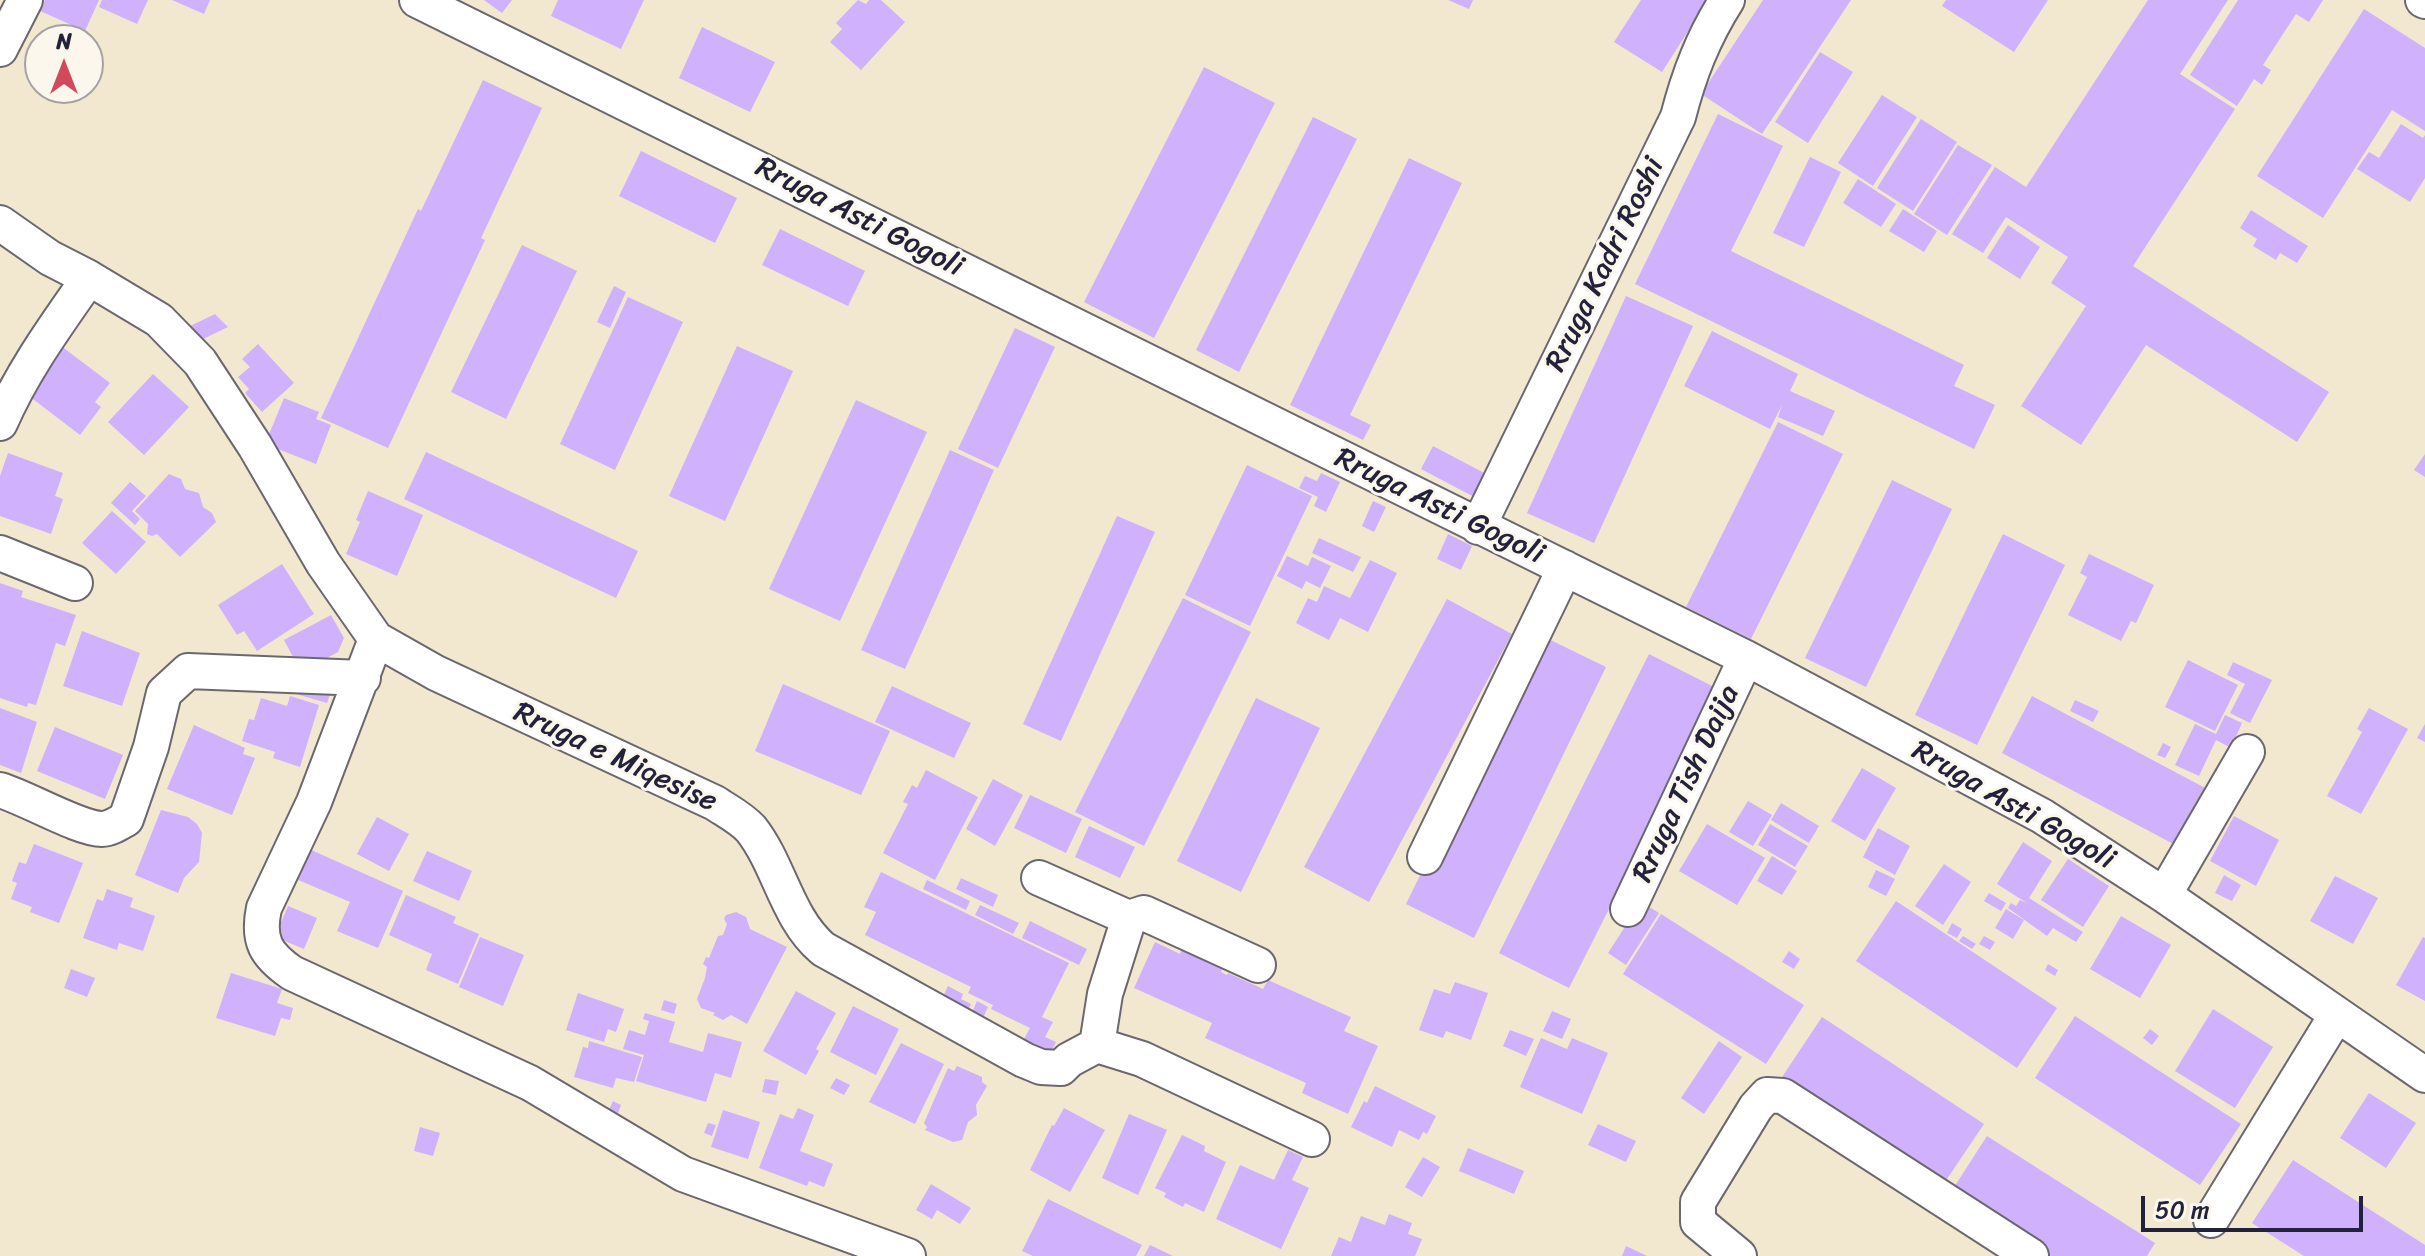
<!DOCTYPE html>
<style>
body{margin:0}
#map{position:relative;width:2425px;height:1256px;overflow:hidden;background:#f2e8cf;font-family:Sriracha,sans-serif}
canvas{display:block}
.north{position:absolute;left:24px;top:24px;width:80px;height:80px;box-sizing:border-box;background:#fbf7ec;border:2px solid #a4a2a5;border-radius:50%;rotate:0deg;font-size:22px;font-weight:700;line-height:32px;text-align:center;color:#22223b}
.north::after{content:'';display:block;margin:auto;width:28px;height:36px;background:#d1495b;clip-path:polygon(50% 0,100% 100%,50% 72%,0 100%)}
.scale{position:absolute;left:2141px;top:1196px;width:222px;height:36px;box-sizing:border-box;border:4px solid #22223b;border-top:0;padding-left:10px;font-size:24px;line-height:28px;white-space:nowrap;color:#22223b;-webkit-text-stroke:6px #fbf7ec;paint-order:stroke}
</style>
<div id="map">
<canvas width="2425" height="1256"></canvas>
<div class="north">N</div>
<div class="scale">50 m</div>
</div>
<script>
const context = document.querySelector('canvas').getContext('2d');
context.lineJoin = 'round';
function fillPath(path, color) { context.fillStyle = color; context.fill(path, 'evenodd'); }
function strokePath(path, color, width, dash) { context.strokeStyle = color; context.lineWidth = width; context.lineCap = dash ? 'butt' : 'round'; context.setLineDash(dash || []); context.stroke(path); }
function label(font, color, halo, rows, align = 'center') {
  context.font = font + ' Sriracha,sans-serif'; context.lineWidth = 6; context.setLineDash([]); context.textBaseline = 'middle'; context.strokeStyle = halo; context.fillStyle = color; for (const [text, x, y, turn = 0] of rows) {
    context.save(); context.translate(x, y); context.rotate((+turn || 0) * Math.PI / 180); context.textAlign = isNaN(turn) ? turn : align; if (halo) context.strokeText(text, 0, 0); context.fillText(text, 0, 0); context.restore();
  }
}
fillPath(new Path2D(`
 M45 0H99L85 31 40 11Z
 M102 0H148L137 24 99 7Z
 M172 0H210L204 14Z
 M484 0H512L502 13Z
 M558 0H644L621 49 551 16Z
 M858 0 866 4 869 0H881L905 22 861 70 830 42 842 29 836 23Z
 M1448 0H1473L1469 9Z
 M1641 0H1708L1662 72 1614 42Z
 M1763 0H1851L1762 134 1701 94Z
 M1946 0H2048L2014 52 1942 6Z
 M2148 0H2228L2180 74 2235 109 2133 266 2329 392 2297 442 2146 345 2081 445 2021 406 2086 306 2051 283 2068 257 2006 217 1983 253 1952 234 1995 167 2026 187Z
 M2238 0H2323L2309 22 2296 14 2263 65 2271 70 2262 85 2254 79 2237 106 2190 75Z
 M2364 9 2425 48V131L2392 110 2323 218 2257 176Z
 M702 27 775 62 750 112 679 78Z
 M1820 52 1853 72 1808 143 1775 122Z
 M1204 67 1275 103 1154 338 1084 302Z
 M483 80 542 108 481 238 485 240 388 448 321 418 418 209 421 211Z
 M1882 95 1917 117 1873 186 1838 163Z
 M1718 114 1783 146 1731 251 1964 365 1954 386 1995 405 1974 449 1635 284Z
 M1313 117 1357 139 1239 372 1196 350Z
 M1921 119 1957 142 1913 211 1877 188Z
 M2401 124 2423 138 2425 135V178L2410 202 2357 169 2369 152 2379 158Z
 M1958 145 1992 165 1947 235 1914 214Z
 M641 151 737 198 715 243 619 196Z
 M1810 157 1841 172 1804 247 1773 233Z
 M1409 158 1462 183 1350 415 1371 425 1363 440 1290 405Z
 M1858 179 1896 204 1881 227 1843 203Z
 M1903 209 1937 231 1924 252 1889 231Z
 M2251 210 2308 246 2297 263 2280 253 2276 260 2253 246 2257 239 2240 228Z
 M2008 225 2040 247 2020 279 1987 258Z
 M780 229 865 271 848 306 762 265Z
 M522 245 577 271 506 419 451 392Z
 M614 286 626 292 610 328 597 322Z
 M1626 296 1693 326 1594 543 1527 513Z
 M628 297 683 322 615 470 560 444Z
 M215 314 228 327 199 341 184 329Z
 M1015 328 1055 347 998 468 958 449Z
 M1712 331 1798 374 1790 391 1835 411 1823 436 1778 417 1782 405 1770 429 1684 386Z
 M258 344 294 383 262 412 245 393 249 389 238 377 250 367 242 359Z
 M61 346 110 383 95 402 101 407 80 435 25 393Z
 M737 346 793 371 725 521 669 496Z
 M153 374 189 407 144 455 108 422Z
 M284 398 319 412 316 419 331 425 316 464 265 444Z
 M856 400 927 432 840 621 769 589Z
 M1778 422 1843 454 1751 639 1686 607Z
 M1433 446 1490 476 1478 499 1421 469Z
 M950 450 994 470 905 669 861 650Z
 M426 452 638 551 616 598 404 499Z
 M8 453 63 473 55 496 63 499 51 534 0 516V476Z
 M2425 454V477L2414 470Z
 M1247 465 1312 496 1250 626 1185 595Z
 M1321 473 1340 482 1326 512 1314 506 1318 497 1299 488 1305 476 1317 481Z
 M169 474 181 479 185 489 199 493 203 507 212 513 216 522 180 557 157 534 152 536 147 534 148 524 135 511Z
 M1892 480 1952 509 1866 687 1805 658Z
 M130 482 146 496 132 511 140 519 135 525 111 503Z
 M368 491 423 515 397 576 346 554 360 522 356 520Z
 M1373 501 1386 507 1374 532 1362 526Z
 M112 511 146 542 116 574 82 543Z
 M1117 516 1155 532 1061 741 1023 724Z
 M1448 534 1472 546 1461 570 1437 559Z
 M2003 534 2065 565 1977 745 1915 715Z
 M1319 538 1361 557 1353 572 1312 553Z
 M2089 554 2154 585 2136 623 2131 621 2121 641 2068 615 2087 577 2080 573Z
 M1287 556 1308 566 1312 557 1331 566 1320 588 1306 581 1302 589 1277 576Z
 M1370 560 1397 573 1368 632 1340 618 1329 640 1296 623 1308 598 1317 602 1324 586 1350 598Z
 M282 564 314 614 257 651 244 631 237 635 218 605Z
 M0 583 23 591 21 597 76 615 65 646 56 643 36 705 28 703 27 707 0 698Z
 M1183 598 1251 632 1144 846 1075 812Z
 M1447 599 1512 634 1369 902 1304 867Z
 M331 615 344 638 338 652 301 672 284 640Z
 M82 631 140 653 122 706 63 686Z
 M1538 634 1606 667 1474 938 1406 904Z
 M1649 654 1720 690 1569 988 1499 953Z
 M2188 660 2238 685 2215 731 2165 707Z
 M2233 662 2272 680 2250 723 2230 713 2245 684 2227 675Z
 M783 684 890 731 861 795 755 751Z
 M892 686 971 723 954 758 875 722Z
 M298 687 332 688 327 703 296 694Z
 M290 696 319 705 300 767 273 758 275 752 242 741 249 719 254 720 261 698 287 706Z
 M2032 696 2209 790 2179 847 2002 753Z
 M1256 698 1320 728 1241 892 1177 861Z
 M2075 700 2099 711 2093 722 2070 711Z
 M0 708 37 722 21 773 0 765Z
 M2369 708 2408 729 2361 814 2327 796 2362 732 2357 729Z
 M2225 715 2242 723 2231 748 2216 740 2199 776 2175 765 2195 724 2216 734Z
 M2425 724V742L2417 738Z
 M194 725 245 748 243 754 255 758 232 815 167 789Z
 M55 727 123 755 105 799 37 771Z
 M2163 743 2171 747 2165 758 2157 755Z
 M1862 768 1896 788 1865 841 1831 821Z
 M926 770 978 797 935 880 883 853 908 804 903 802 912 785 917 788Z
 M993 779 1023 795 995 846 966 829Z
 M1030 795 1082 819 1066 853 1014 828Z
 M1748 801 1772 815 1753 846 1729 832Z
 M1781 803 1819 826 1809 843 1771 820Z
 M161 810 188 817 197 824 202 833 199 862 184 878 178 893 135 875Z
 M2234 816 2279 840 2256 886 2210 861Z
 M377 817 409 834 389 871 357 854Z
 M1707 824 1765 858 1737 905 1679 871Z
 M1770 824 1808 846 1795 867 1758 845Z
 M1089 826 1135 847 1120 878 1075 857Z
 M1878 828 1910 846 1895 875 1863 857Z
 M2023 842 2052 861 2029 898 2083 932 2076 942 2053 928 2047 936 2008 908 2011 903 2016 906 2020 900 2027 903 1997 884Z
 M34 844 83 863 59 923 30 912 32 907 11 899 17 883 12 881 19 862 26 864Z
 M309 849 403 891 378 948 337 931 350 902 296 879Z
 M427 851 472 871 459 901 413 881Z
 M1772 856 1797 871 1782 895 1757 881Z
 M2068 859 2109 886 2083 927 2041 900Z
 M1944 864 1971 882 1943 925 1915 906Z
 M1876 870 1895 879 1886 896 1868 887Z
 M881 872 1069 963 1042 1017 1053 1022 1045 1037 1056 1042 1050 1054 1023 1041 1030 1028 991 1009 993 1005 968 993 971 987 865 935 876 912 864 907Z
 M2224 875 2241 885 2232 901 2215 893Z
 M2335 876 2378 898 2353 944 2310 921Z
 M961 878 998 895 993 907 956 889Z
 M927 880 970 901 966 910 923 889Z
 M107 889 133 898 130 907 155 916 143 951 119 943 117 950 83 938 97 899 103 901Z
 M1989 893 2006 903 2001 911 1984 901Z
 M406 895 456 917 453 923 479 934 458 984 426 970 432 954 389 935Z
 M1896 901 2057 1008 2017 1068 1856 961Z
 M1641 902 1659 913 1626 965 1608 953Z
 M980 905 1019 923 1013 934 975 915Z
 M288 906 317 918 304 949 275 937Z
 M2006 909 2024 920 2013 939 1995 928Z
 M736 912 746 917 750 929 787 947 747 1024 731 1015 723 1020 713 1015 715 1013 701 1008 697 999 705 978 707 967 703 964 706 957 709 958 718 936 723 935 727 924 724 919 726 915Z
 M1661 914 1804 1005 1766 1064 1623 974Z
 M2121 916 2171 945 2140 998 2090 969Z
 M1030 921 1087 949 1079 965 1022 938Z
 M1952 923 1962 929 1957 938 1947 933Z
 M1963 936 1976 944 1972 949 1959 941Z
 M1984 936 1995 942 1990 950 1979 944Z
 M480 937 524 955 503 1006 459 987Z
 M2423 937 2425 938V1001L2396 985Z
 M1155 942 1180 954 1184 944 1225 963 1221 972 1227 975 1228 973 1263 989 1268 980 1351 1017 1344 1031 1378 1046 1348 1114 1302 1093 1306 1083 1205 1038 1212 1023 1134 988Z
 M1789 951 1800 959 1794 969 1782 962Z
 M2048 964 2058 970 2055 976 2045 970Z
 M71 969 95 978 87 997 64 988Z
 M231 973 282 989 277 1003 293 1008 290 1020 281 1018 275 1036 216 1018Z
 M1455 982 1488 993 1471 1040 1446 1031 1443 1038 1419 1030 1434 989 1450 994Z
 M948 986 963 994 961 999 971 1004 968 1011 942 999Z
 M796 991 836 1013 816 1049 819 1051 806 1075 763 1051Z
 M578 993 624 1009 616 1032 608 1029 604 1042 566 1030Z
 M664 1000 677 1004 674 1014 661 1010Z
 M977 1001 988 1007 982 1020 971 1015Z
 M853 1006 899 1029 876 1075 830 1052Z
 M2213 1009 2273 1047 2235 1108 2175 1071Z
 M1552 1011 1571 1019 1562 1039 1543 1031Z
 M645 1013 675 1022 669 1042 703 1052 708 1033 742 1042 731 1078 715 1073 706 1102 636 1081 644 1055 623 1049 629 1030 645 1035 649 1021 643 1019Z
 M2075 1016 2241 1124 2200 1185 2035 1078Z
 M1822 1017 1984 1124 1943 1185 1782 1077Z
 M2150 1029 2159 1036 2152 1045 2143 1038Z
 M1510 1030 1534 1039 1526 1056 1503 1046Z
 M1541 1038 1567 1049 1572 1038 1608 1053 1582 1114 1520 1087Z
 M589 1041 642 1057 634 1082 616 1078 613 1088 574 1077 583 1047 588 1048Z
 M1719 1041 1742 1057 1704 1114 1681 1098Z
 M901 1043 944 1064 915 1124 869 1102Z
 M957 1066 982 1077V1082L987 1086 976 1105 977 1115 968 1122 962 1140 953 1142 925 1130 927 1127 924 1123 948 1068 954 1071Z
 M836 1078 850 1085 844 1095 830 1088Z
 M765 1079 779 1081 776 1095 762 1092Z
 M1375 1086 1436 1116 1427 1134 1423 1132 1419 1140 1399 1130 1392 1147 1351 1127 1364 1101 1367 1103Z
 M2369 1093 2416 1123 2386 1168 2340 1138Z
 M613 1101 621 1105 617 1116 608 1112Z
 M798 1108 814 1115 800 1151 833 1164 824 1187 809 1181 807 1186 759 1168 780 1114 793 1119Z
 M1064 1108 1105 1130 1070 1192 1030 1170 1052 1125 1054 1126Z
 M723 1110 760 1122 748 1159 711 1147Z
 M1129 1114 1167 1130 1138 1195 1102 1178Z
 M708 1123 716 1125 712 1136 704 1133Z
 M1598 1124 1636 1141 1626 1162 1588 1145Z
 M420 1127 440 1133 433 1156 414 1151Z
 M1182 1135 1205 1146 1204 1151 1226 1162 1204 1212 1185 1203 1183 1207 1164 1197 1166 1193 1155 1188Z
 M1987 1136 2155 1243 2147 1256H2045L1949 1195Z
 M1468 1148 1524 1171 1514 1194 1459 1171Z
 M1288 1150 1303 1157 1292 1180 1309 1188 1281 1249 1216 1219 1240 1165 1274 1180Z
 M1423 1157 1440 1167 1422 1197 1405 1187Z
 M2293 1160 2425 1245V1256H2304L2252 1223Z
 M931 1184 971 1208 960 1224 937 1210 932 1219 916 1210Z
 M1048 1199 1142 1245 1136 1256H1033L1022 1251Z
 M1389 1214 1412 1223 1408 1234 1422 1239 1415 1256H1331L1339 1237 1351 1242 1361 1216 1385 1225Z
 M1150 1245 1173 1256H1144Z
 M1626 1246 1647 1256H1622Z`), '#cfb1fd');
const minor = new Path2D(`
 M417 0 1746 658 2042 816 2164 895 2425 1075
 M2423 0 2425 1
 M0 49 25 0
 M0 223 50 258 89 278 159 320 200 362 255 446 323 563 376 639 436 673 715 803C727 811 741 818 751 829 780 866 786 917 823 949L1024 1060 1041 1067 1061 1068 1069 1060 1097 1045 1142 1059 1312 1139
 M0 423C23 370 57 324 89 278
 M1478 527 1678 117C1689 74 1703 38 1727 0
 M0 553 75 583
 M376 639 314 802 264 908C257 941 266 955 292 973L530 1083 683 1174 908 1256
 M0 790C27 798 79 829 102 829 110 829 119 823 126 819L151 747 164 693 188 671 363 678
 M1425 857 1565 568
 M1039 878 1129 918
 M2164 895 2247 752
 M1628 909 1746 658
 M1097 1045 1105 994 1129 918 1144 913 1258 965
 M2211 1220 2336 1016
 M1739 1256 1698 1222V1202L1756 1107 1767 1095 1783 1096 2031 1256`);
strokePath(minor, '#6b676f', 38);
strokePath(minor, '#fff', 34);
label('30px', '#22223b', '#fbf7ec', [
 ["Rruga Asti Gogoli",859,218,27],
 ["Rruga Kadri Roshi",1606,265,-64],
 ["Rruga Asti Gogoli",1439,507,26],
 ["Rruga e Miqesise",615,758,25],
 ["Rruga Tish Daija",1687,784,-65],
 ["Rruga Asti Gogoli",2013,806,30]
]);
</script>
